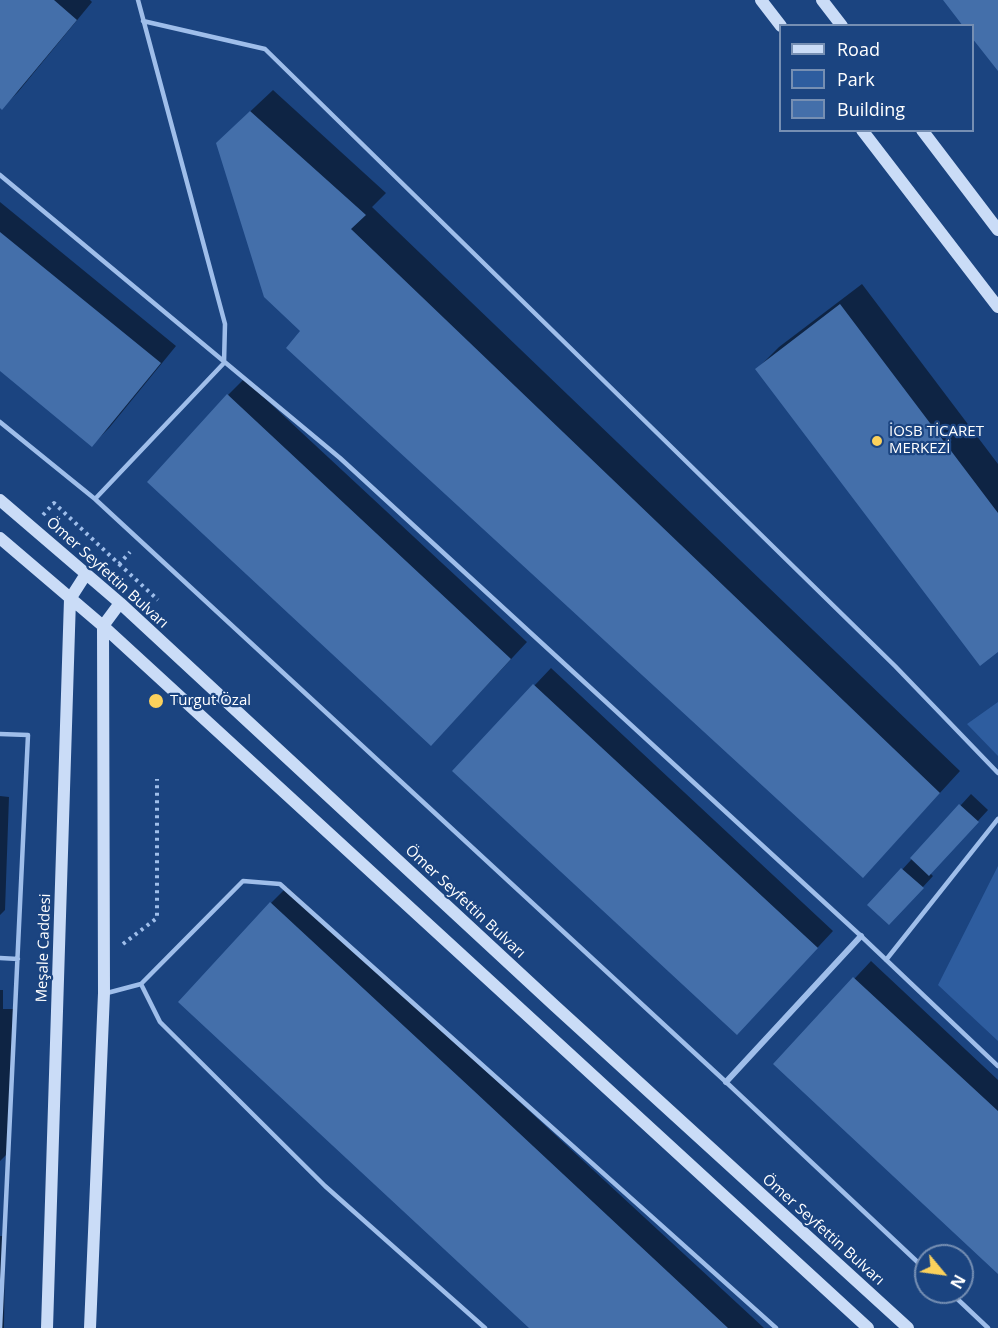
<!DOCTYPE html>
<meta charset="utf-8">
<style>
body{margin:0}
#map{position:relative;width:998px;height:1328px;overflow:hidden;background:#1b4480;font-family:"Open Sans",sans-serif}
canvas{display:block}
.legend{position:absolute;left:779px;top:24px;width:195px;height:108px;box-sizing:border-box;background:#1b4480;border:2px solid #768fb3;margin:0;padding:8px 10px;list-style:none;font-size:18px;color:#fff}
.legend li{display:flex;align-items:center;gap:12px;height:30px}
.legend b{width:30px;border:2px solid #768fb3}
.north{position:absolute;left:914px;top:1244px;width:60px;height:60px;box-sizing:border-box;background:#1b4480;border:2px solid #768fb3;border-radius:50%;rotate:119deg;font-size:16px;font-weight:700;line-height:24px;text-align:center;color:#fff}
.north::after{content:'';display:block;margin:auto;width:21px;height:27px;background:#fbd15c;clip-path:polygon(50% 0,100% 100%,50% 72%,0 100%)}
</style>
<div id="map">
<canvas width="998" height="1328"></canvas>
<ul class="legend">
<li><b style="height:8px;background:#cadcf7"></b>Road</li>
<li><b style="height:16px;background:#2e5d9f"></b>Park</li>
<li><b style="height:16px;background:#446faa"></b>Building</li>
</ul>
<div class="north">N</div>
</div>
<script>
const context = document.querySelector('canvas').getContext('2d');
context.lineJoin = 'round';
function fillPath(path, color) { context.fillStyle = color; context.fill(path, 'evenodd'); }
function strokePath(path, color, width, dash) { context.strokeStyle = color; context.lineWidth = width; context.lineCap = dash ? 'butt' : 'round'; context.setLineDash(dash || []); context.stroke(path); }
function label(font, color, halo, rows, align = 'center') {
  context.font = font + ' "Open Sans",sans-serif'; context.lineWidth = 4.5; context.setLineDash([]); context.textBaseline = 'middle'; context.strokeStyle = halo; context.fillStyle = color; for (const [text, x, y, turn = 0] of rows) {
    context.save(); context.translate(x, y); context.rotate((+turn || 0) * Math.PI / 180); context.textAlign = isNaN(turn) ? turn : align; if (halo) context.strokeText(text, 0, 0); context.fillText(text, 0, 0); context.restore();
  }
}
fillPath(new Path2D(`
 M998 702V756L967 724Z
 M998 866V1041L938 985Z`), '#2e5d9f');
fillPath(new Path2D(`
 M0 0H90L92 2 18 92 2 108 0 106Z
 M273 90 386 193 372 207 960 771 884 854 302 331 239 122Z
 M0 202 176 346 109 428 92 445 0 369Z
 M862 284 998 464V650L757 369 779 347Z
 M244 379 527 642 447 728 228 395Z
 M551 668 833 931 753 1017 454 771Z
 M971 794 988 810 930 873 933 876 900 912 870 905Z
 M0 796 9 797 5 910 0 915Z
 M287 887 764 1328H532L271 903Z
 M871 961 998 1080V1272L775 1064Z
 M0 990H3V1009H13L9 1152 0 1161Z
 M0 1236H5L4 1328H0Z`), '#0007');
fillPath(new Path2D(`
 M0 0H54L77 20 2 110 0 108Z
 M943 0H998V71L972 38V26H963Z
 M250 111 366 215 351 229 940 793 863 878 286 348 300 331 264 297 216 143Z
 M0 232 161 363 92 447 0 371Z
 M840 304 998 513V652L980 666 755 369Z
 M227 394 511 659 431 746 147 482Z
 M533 684 818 948 737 1035 452 771Z
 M959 804 979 822 929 876 910 858Z
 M901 868 924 888 889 925 867 905Z
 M270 902 473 1090 728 1328H529L178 1002Z
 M853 977 998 1111V1274L773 1064Z`), '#446faa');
strokePath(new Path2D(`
 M43 515 54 503 119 564 130 552
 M119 564 158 600
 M123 944 157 918V779`), '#9fbeea', 4, [3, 4.5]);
strokePath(new Path2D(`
 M143 21 265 49 895 666 998 773
 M0 175 340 458 861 936 998 1066
 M0 422 95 499 726 1082 926 1270
 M95 499 224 363 225 324 138 0
 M0 734 28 735 0 1328
 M0 958 18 959
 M886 960 998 819
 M141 984 160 1022 325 1186 485 1328
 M107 993 141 984 243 881 280 884 776 1328
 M950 1292 988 1328`), '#9fbeea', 4.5);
strokePath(new Path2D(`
 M726 1082 861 936`), '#9fbeea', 6);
strokePath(new Path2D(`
 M761 0 781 26
 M822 0 842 26
 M862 130 998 307
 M922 130 998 230
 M0 500 120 603 555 1006 908 1328
 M0 538 103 626 868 1328
 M47 1328 70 599 86 574
 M90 1328 104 993 103 626 120 603`), '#cadcf7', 12);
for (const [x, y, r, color] of [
 [877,441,6,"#fbd15c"],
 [156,701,8,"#fbd15c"]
]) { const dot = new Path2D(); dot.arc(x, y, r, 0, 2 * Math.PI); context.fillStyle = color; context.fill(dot); strokePath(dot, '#1b4480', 2); }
label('15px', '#fff', '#1b4480', [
 ["İOSB TİCARET",889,432],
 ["MERKEZİ",889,449],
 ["Turgut Özal",170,701]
], 'left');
label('15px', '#fff', '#1b4480', [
 ["Ömer Seyfettin Bulvarı",107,573,42],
 ["Ömer Seyfettin Bulvarı",465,902,43],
 ["Meşale Caddesi",44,948,-88],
 ["Ömer Seyfettin Bulvarı",823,1230,42]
]);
</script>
